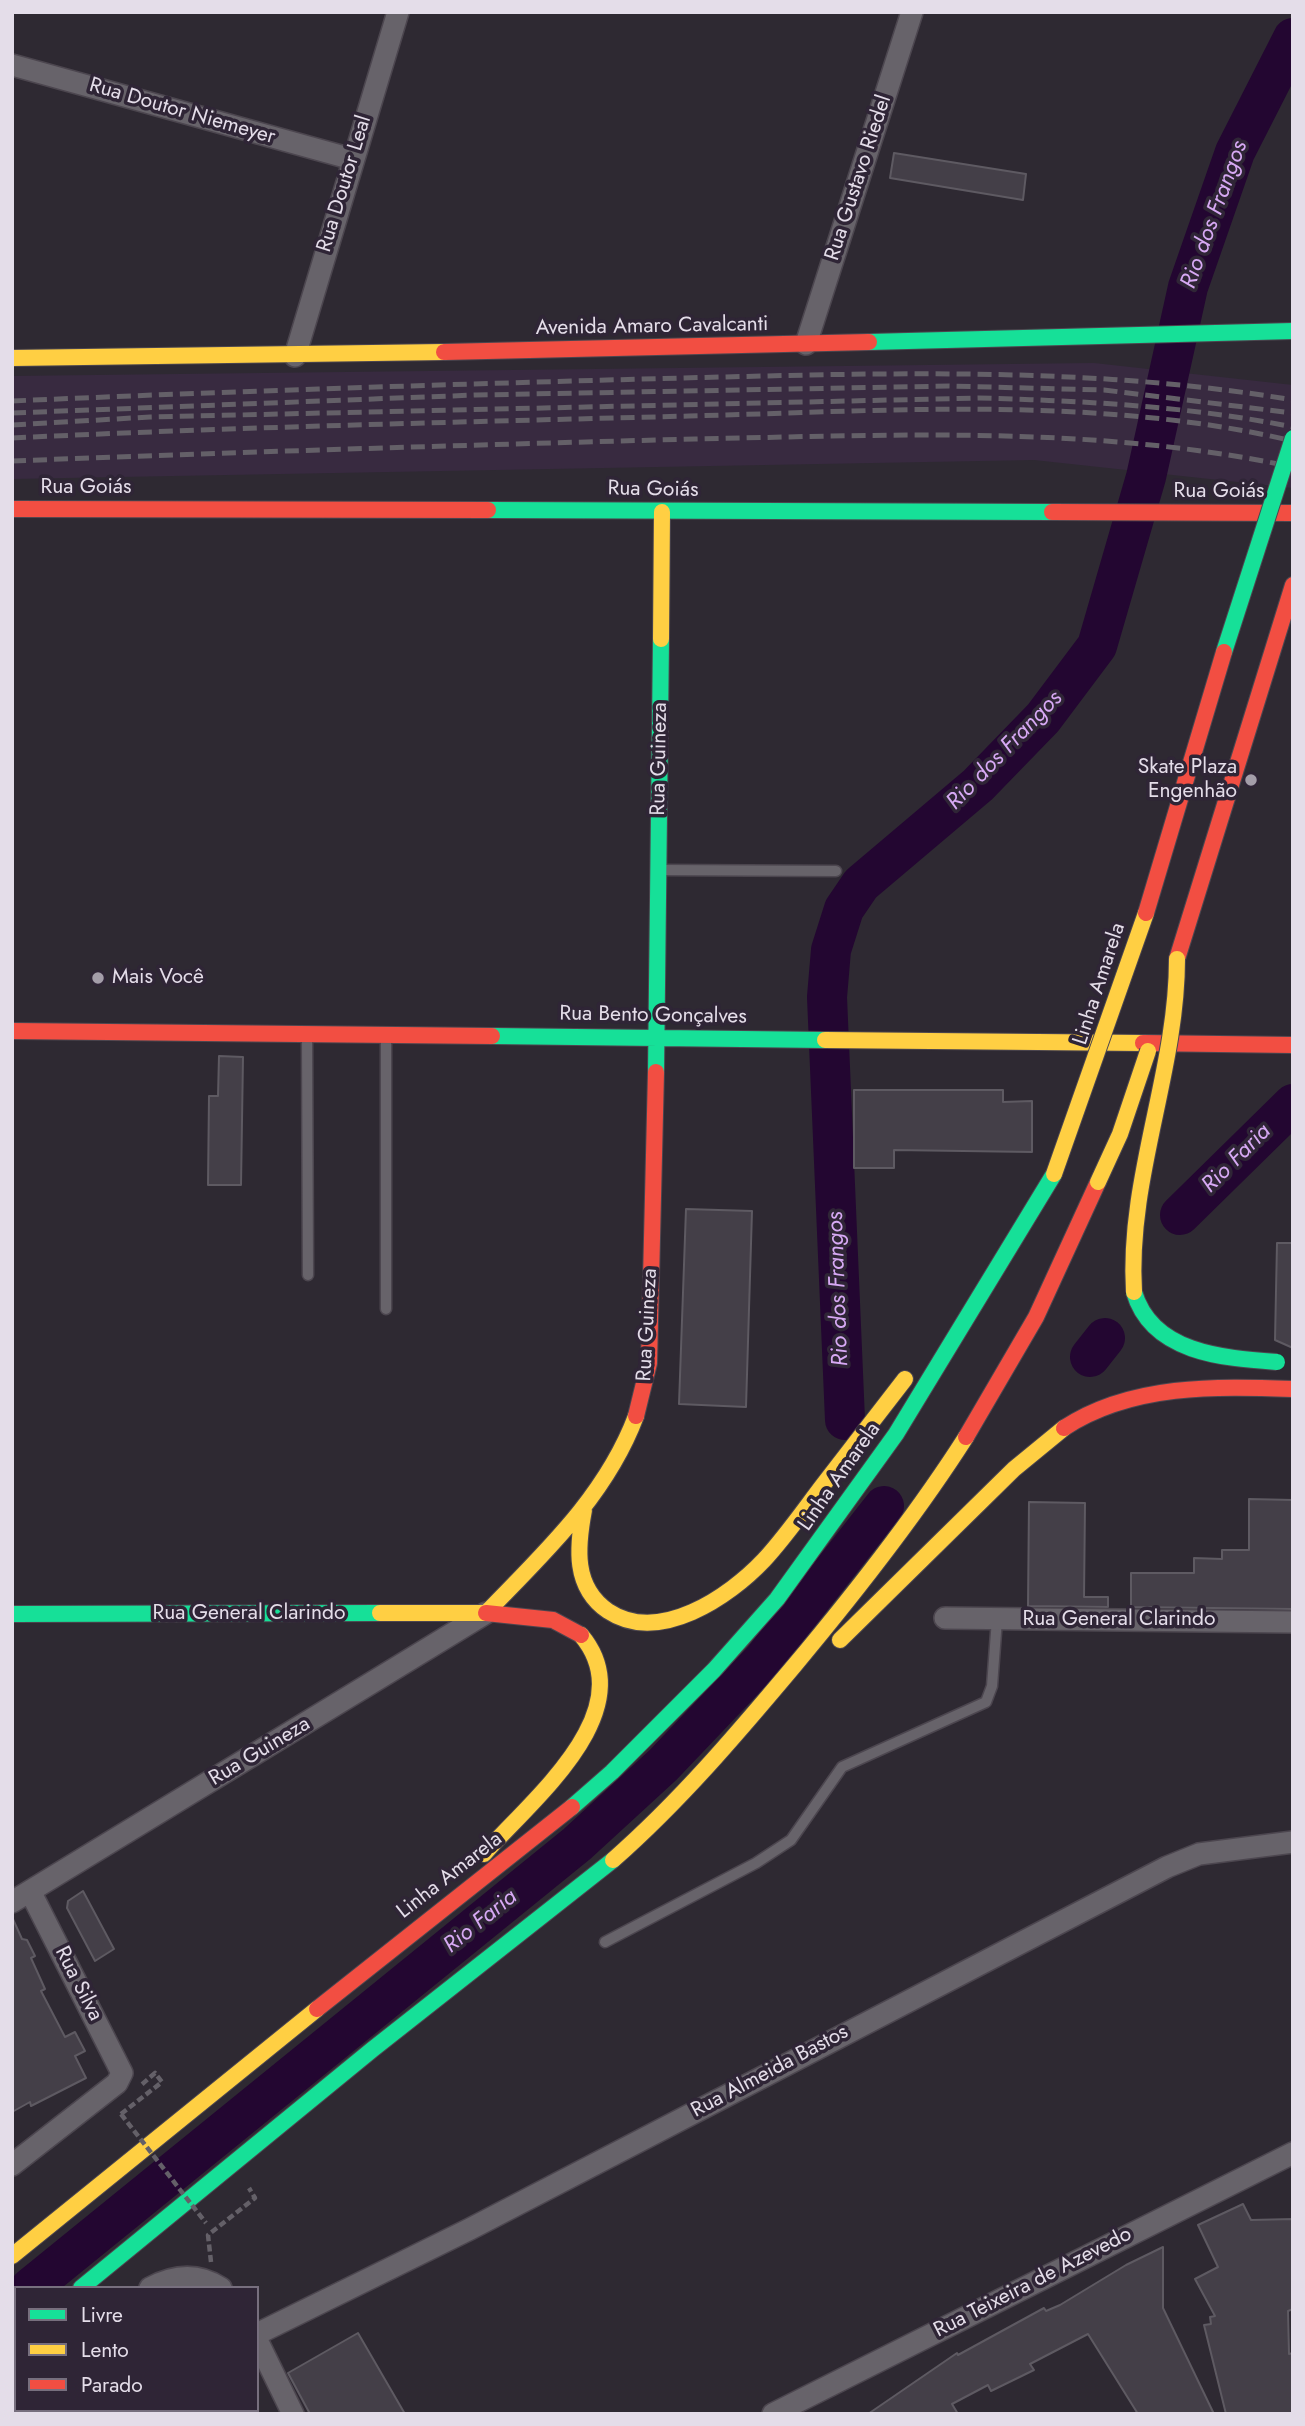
<!DOCTYPE html>
<meta charset="utf-8">
<style>
body{margin:0}
#map{position:relative;width:1305px;height:2426px;overflow:hidden;background:#2e2932;font-family:Jost,sans-serif}
canvas{display:block}
.frame{position:absolute;inset:0;border:14px solid #e4dde9;pointer-events:none}
.legend{position:absolute;left:14px;top:2286px;width:245px;height:126px;box-sizing:border-box;background:#2f2536;border:2px solid #776f7e;margin:0;padding:9px 12px;list-style:none;font-size:21px;color:#e4dde9}
.legend li{display:flex;align-items:center;gap:14px;height:35px}
.legend b{width:35px;border:2px solid #776f7e}
</style>
<div id="map">
<canvas width="1305" height="2426"></canvas>
<div class="frame"></div>
<ul class="legend">
<li><b style="height:9px;background:#16e098"></b>Livre</li>
<li><b style="height:9px;background:#ffcf43"></b>Lento</li>
<li><b style="height:9px;background:#f24e42"></b>Parado</li>
</ul>
</div>
<script>
const context = document.querySelector('canvas').getContext('2d');
context.lineJoin = 'round';
function fillPath(path, color) { context.fillStyle = color; context.fill(path, 'evenodd'); }
function strokePath(path, color, width, dash) { context.strokeStyle = color; context.lineWidth = width; context.lineCap = dash ? 'butt' : 'round'; context.setLineDash(dash || []); context.stroke(path); }
function label(font, color, halo, rows, align = 'center') {
  context.font = font + ' Jost,sans-serif'; context.lineWidth = 7; context.setLineDash([]); context.textBaseline = 'middle'; context.strokeStyle = halo; context.fillStyle = color; for (const [text, x, y, turn = 0] of rows) {
    context.save(); context.translate(x, y); context.rotate((+turn || 0) * Math.PI / 180); context.textAlign = isNaN(turn) ? turn : align; if (halo) context.strokeText(text, 0, 0); context.fillText(text, 0, 0); context.restore();
  }
}
fillPath(new Path2D(`
 M1094 363 1293 385V488L1034 460 12 479V376Z`), '#382a40');
strokePath(new Path2D(`
 M1180 1215 1293 1104
 M1090 1357 1105 1338
 M845 1420 827 997 831 950 844 909 861 884 978 785 1043 718 1097 646 1146 477 1188 287 1235 152 1293 38
 M30 2288 577 1844 663 1765 763 1660 884 1506`), '#230631', 40);
const building = new Path2D(`
 M894 153 1026 174 1023 200 890 178Z
 M219 1056 243 1057 241 1185H208L209 1096H218Z
 M854 1090H1003V1102L1032 1101V1152L894 1150V1168H854Z
 M686 1209 752 1211 746 1407 679 1404Z
 M1277 1243H1293V1348L1275 1340Z
 M1249 1499 1293 1500V1609L1131 1607V1573H1194V1558L1222 1559V1550H1249Z
 M1029 1502 1085 1503 1084 1597H1108V1607L1028 1606Z
 M83 1891 114 1949 95 1961 67 1908 68 1901Z
 M12 1917 22 1939 27 1940 35 1956 31 1958 45 1989 41 1991 65 2037 75 2032 85 2051 75 2056 86 2078 31 2106 30 2102 12 2112Z
 M1243 2204 1251 2220 1293 2219V2309L1288 2311 1289 2354 1293 2353V2414H1226L1204 2325 1211 2324 1210 2317 1215 2316 1195 2279 1218 2267 1198 2225Z
 M1163 2247V2308L1214 2414H1138L1088 2334 1030 2364 1034 2370 991 2391 988 2385 952 2404 958 2414H868L957 2353 958 2355 1044 2308 1046 2311 1060 2305 1126 2265Z
 M358 2333 405 2414H310L288 2373Z`);
fillPath(building, '#443f48');
strokePath(building, '#5e5a62', 2);
const lane = new Path2D(`
 M662 870 836 871
 M307 1036 308 1275
 M386 1309V1037
 M605 1942 756 1863 791 1840 842 1767 986 1702 992 1686 997 1619`);
const street = new Path2D(`
 M12 65 352 159
 M806 344 912 12
 M295 356 398 12
 M945 1618 1293 1622
 M12 1902 486 1613
 M12 2165 117 2083 122 2073 30 1891
 M150 2288C174 2275 198 2273 221 2288
 M257 2334 470 2229 1167 1867 1199 1854 1293 1842
 M257 2340 293 2414
 M12 2405 16 2402
 M773 2414 1293 2153`);
const fast = new Path2D(`
 M869 342 1293 331
 M488 510 1052 512
 M492 1036 825 1040
 M656 1072 661 639
 M12 1614 380 1613
 M572 1807 612 1772 714 1670 777 1599 896 1434 1054 1174
 M81 2288 373 2049 613 1860`);
const slow = new Path2D(`
 M12 358 444 352
 M661 639 662 512
 M825 1040 1143 1043
 M584 1510C577 1547 573 1587 608 1611 659 1645 729 1597 764 1560 788 1534 808 1504 830 1476 855 1444 880 1411 905 1379
 M380 1613H486C544 1553 606 1496 636 1416
 M840 1640 1014 1469 1064 1428
 M484 1854C530 1801 645 1711 581 1635
 M613 1860C680 1801 736 1735 794 1666 855 1593 915 1517 966 1437
 M12 2256 317 2009
 M12 2372 16 2368`);
const jam = new Path2D(`
 M444 352 869 342
 M12 509 488 510
 M1052 512 1293 513
 M1177 959 1293 585
 M12 1031 492 1036
 M1143 1043 1293 1045
 M636 1416 649 1363 656 1072
 M1064 1428C1131 1384 1216 1386 1293 1389
 M966 1437 1036 1317 1098 1182
 M486 1613 553 1620 581 1635
 M317 2009 572 1807`);
strokePath(lane, '#4c464f', 13);
strokePath(street, '#4c464f', 24);
strokePath(fast, '#4c464f', 18);
strokePath(slow, '#4c464f', 18);
strokePath(jam, '#4c464f', 18);
strokePath(new Path2D(`
 M121 2114 162 2082 155 2073 140 2086
 M211 2262 208 2235 255 2198 249 2188`), '#646068', 4.5, [7, 3.5]);
strokePath(lane, '#67636a', 10);
strokePath(street, '#67636a', 21);
strokePath(fast, '#16e098', 16);
strokePath(slow, '#ffcf43', 16);
strokePath(jam, '#f24e42', 16);
strokePath(new Path2D(`
 M12 401C235 391 459 384 682 378 886 373 1091 366 1293 400
 M12 413 476 395 949 386 1104 390 1293 413
 M12 425 150 417 979 398C1084 401 1189 406 1293 427
 M12 438C238 427 463 422 689 416 889 411 1096 395 1293 441
 M12 461C240 452 468 445 695 439 895 435 1096 425 1293 467`), '#646068', 5, [14, 7]);
const fastBridge = new Path2D(`
 M1224 652 1293 438
 M1134 1292C1152 1353 1222 1358 1277 1362`);
const slowBridge = new Path2D(`
 M1054 1174 1146 913
 M1098 1182 1120 1134 1148 1051
 M1134 1292C1127 1178 1177 1072 1177 959`);
const jamBridge = new Path2D(`
 M1146 913 1224 652`);
strokePath(fastBridge, '#4c464f', 18, []);
strokePath(slowBridge, '#4c464f', 18, []);
strokePath(jamBridge, '#4c464f', 18, []);
strokePath(new Path2D(`
 M121 2114 206 2223`), '#646068', 4.5, [7, 3.5]);
strokePath(fastBridge, '#16e098', 16);
strokePath(slowBridge, '#ffcf43', 16);
strokePath(jamBridge, '#f24e42', 16);
for (const [x, y, r, color] of [
 [1251,780,7,"#a49ea9"],
 [98,978,7,"#a49ea9"]
]) { const dot = new Path2D(); dot.arc(x, y, r, 0, 2 * Math.PI); context.fillStyle = color; context.fill(dot); strokePath(dot, '#2f2536', 2.5); }
label('21px', '#e4dde9', '#2f2536', [
 ["Rua Doutor Niemeyer",182,112,16],
 ["Rua Gustavo Riedel",859,178,-72],
 ["Rua Doutor Leal",345,184,-73],
 ["Avenida Amaro Cavalcanti",652,327,-1],
 ["Rua Goiás",86,488],
 ["Rua Goiás",653,490,1],
 ["Rua Goiás",1219,492],
 ["Rua Guineza",660,759,-89],
 ["Linha Amarela",1100,984,-72],
 ["Rua Bento Gonçalves",653,1016,1],
 ["Rua Guineza",648,1325,-87],
 ["Linha Amarela",840,1477,-55],
 ["Rua General Clarindo",249,1614],
 ["Rua General Clarindo",1119,1620],
 ["Rua Guineza",260,1752,-31],
 ["Linha Amarela",450,1876,-38],
 ["Rua Silva",78,1984,63],
 ["Rua Almeida Bastos",770,2072,-28],
 ["Rua Teixeira de Azevedo",1033,2283,-27]
]);
label('21px', '#e4dde9', '#2f2536', [
 ["Skate Plaza",1237,768],
 ["Engenhão",1237,792],
 ["Mais Você",112,978,"left"]
], 'right');
label('italic 23px', '#d7a9f4', '#2f2536', [
 ["Rio dos Frangos",1215,215,-70],
 ["Rio dos Frangos",1005,751,-46],
 ["Rio Faria",1237,1159,-45],
 ["Rio dos Frangos",839,1289,-92],
 ["Rio Faria",481,1922,-39]
]);
</script>
